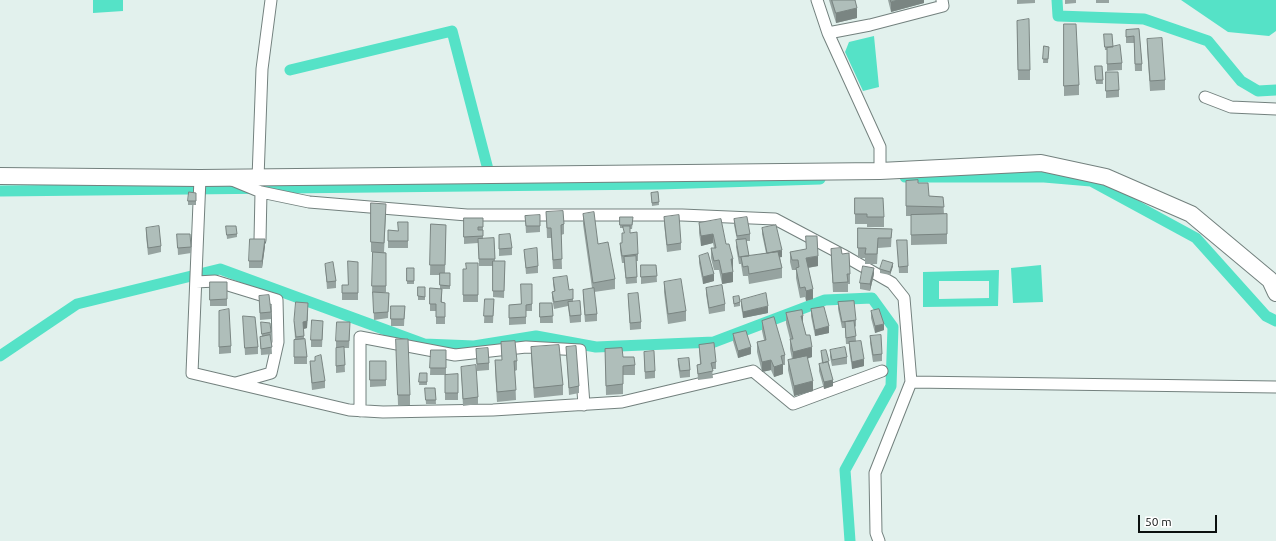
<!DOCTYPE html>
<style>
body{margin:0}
#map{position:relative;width:1276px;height:541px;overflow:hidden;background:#e2f1ed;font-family:Ubuntu,sans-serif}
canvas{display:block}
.scale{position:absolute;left:1138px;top:515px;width:79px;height:18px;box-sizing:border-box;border:2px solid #0b100f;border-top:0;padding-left:5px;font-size:12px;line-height:14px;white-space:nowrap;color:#0b100f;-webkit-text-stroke:3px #fff;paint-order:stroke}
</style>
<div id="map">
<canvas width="1276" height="541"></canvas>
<div class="scale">50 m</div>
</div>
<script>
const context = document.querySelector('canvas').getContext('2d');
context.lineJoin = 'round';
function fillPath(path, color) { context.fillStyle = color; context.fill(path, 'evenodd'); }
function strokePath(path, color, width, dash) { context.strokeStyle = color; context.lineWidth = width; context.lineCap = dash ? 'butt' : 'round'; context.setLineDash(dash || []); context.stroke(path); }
fillPath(new Path2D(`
 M93 0H123V11L93 13Z
 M1181 0H1276V31L1269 36 1228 32Z
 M874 36 879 87 863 91 845 52 849 42Z
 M1041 265 1043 302 1013 303 1011 268Z
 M999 270 998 306 923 307V272ZM989 281V298L939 299V281Z`), '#55e2c7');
strokePath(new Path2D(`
 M1057 0 1058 16 1144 19 1208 41 1241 81 1258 91 1276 90
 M290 70 452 31 491 181
 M905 177H1044L1091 181 1196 238 1266 316 1276 321
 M0 191 659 184 820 179
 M0 356 77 304 220 269 424 344 474 346 536 336 596 347 714 342 825 300 872 298 893 327 891 386 845 470 850 541`), '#55e2c7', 11);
const street = new Path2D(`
 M817 0 828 33 880 147V171
 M828 33 870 25 943 6 942 0
 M1205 97 1231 107 1276 109
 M200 178 192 373 349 410 383 412 493 410 622 402 753 371 793 404 882 371
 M258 178 262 69 271 0
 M232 180 261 192
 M260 240 261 192 309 202 467 215H682L775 219 843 255 892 283 904 298 911 382 875 473 876 533 879 541
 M196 282 215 281 277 300 278 342 271 373 236 383
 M911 382 1276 387
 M360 411V337L455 355 526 347 580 350 584 405`);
const secondary = new Path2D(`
 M0 176 200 178 880 171 1041 163 1106 177 1191 214 1270 280 1276 293`);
strokePath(street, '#73817e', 13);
strokePath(secondary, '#73817e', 18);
strokePath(street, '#fff', 11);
strokePath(secondary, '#fff', 16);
fillPath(new Path2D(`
 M829 0H855L857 18 836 23Z
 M888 0H924V3L891 12Z
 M1017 0H1035V3L1017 4Z
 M1065 0H1076V3L1065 4Z
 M1096 0H1109V3H1096Z
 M1017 21 1030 70V80H1018Z
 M1064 24 1079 85V95L1064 96Z
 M1139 29 1142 64V71H1135L1134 43H1126V30Z
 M1104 34 1113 47 1122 63V70L1107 71V50H1105Z
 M1147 39 1165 80V90L1150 91 1147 48Z
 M1044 46 1049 47 1048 63H1043Z
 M1095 66H1102L1103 84H1096Z
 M1106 72 1119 90V97L1106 98Z
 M906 181 918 183 929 196 943 197 944 214H947V244L911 245V216H906Z
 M658 192 659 205 652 206 651 193Z
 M196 193V205H188V201Z
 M855 198 884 217V227H867V224H855Z
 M371 203 386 214 384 252 386 253V292H382L389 293 388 318 374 320 373 293H372L373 252H371Z
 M546 212 564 224V234L561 235 562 269H553L551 238H547Z
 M583 214 598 244 615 279V289L594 292 597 314V321L585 322 583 296V290L592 288 583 224Z
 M525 216 540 226V232L526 233Z
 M664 217 681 243V250L667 252 664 223Z
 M464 218H483V239L494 238 495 261H505L504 298 493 297V266H479L478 243 464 244Z
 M734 219 750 234V241H746L749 256 766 253 762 234V228L782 257H780L782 268V278L749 284 748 276H743L741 264H739L736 247 737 240 734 225Z
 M633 220 632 229H630V233L638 254V261H636L637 283 626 284 624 263H622L620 250V243H622L624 233V228H620V225Z
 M408 222V248H388V230L398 231Z
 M699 223 726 244 733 268V282L722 284 719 270H714L711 258V248H714L713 243 701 246 699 233Z
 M431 224 446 225 445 273H450V289H442V302L445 303V324H436V311H430V304L440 289V275H430Z
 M226 226 237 234V237L227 239Z
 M146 228 161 246V252L148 255 146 235Z
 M858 228 892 229 891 247 878 248 877 264H865V258H858Z
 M177 234 191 247V253L178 255Z
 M499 235 512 248V255L499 256Z
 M897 240 908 266V273H899Z
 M265 246 262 268H249V261Z
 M831 249 842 254 850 274V284H848V292H833L831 259Z
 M524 250 538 266V273L526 274Z
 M790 252 818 266 808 268 813 299 806 301 805 297 800 298 796 278V270H792L790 262Z
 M699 256 714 281 703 284 699 263Z
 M358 262V300H342V285H348Z
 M478 263V302H463V269H466Z
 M325 264 336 281V288L327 289Z
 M641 265H656L657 282 641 284Z
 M893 266 890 275 880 273V269Z
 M407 268H414V284H407Z
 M874 274 870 291 860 289V283Z
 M553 278 569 290 573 289V302L581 315V322L570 323 568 306 554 309 552 298V292L554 291 553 284Z
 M210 282H227V306H210Z
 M664 282 686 311V321L668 324 664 292Z
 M532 284V311H526V324L509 325V305L521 304Z
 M418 287H425V300H418Z
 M706 288 725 304V311L709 314 706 294Z
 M628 294 641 322V329L630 330Z
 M259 296 271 312V319L260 320Z
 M733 297 740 302V306L734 307Z
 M485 299H494L493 323H484Z
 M741 300 768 313 743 318 741 306Z
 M838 302 856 320V326L855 327 856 341 864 366 852 369 849 349V344H846L845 328H842L838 309Z
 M540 303H552L553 323H540Z
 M391 306H405L404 326H391Z
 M308 309 307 328 304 329V339L307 357V364H294V340L295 339 294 321Z
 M811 309 829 333 815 336 811 316Z
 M219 311 231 346V353L219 354Z
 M871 311 884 330 875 333 871 318Z
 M786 313 803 324 812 357 807 359 813 391 794 396 788 370V360L792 359 790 349V339L786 323Z
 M243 316 258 347V354L245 355Z
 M762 321 785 355V365H783V374L774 377 771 370 762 372 757 352V342L764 340 762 331Z
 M261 322 271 332V336L272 354 261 355 260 337 262 336Z
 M323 327 322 347H311V340Z
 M350 329 349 348H344L345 372 336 373V341Z
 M733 334 751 354 738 358 733 341Z
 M870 336 882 354V361L873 362 870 343Z
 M396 339 410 395V405H398Z
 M501 342 517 361V370L515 371 516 400 497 402 495 370V360H502Z
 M699 345 716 362V369H712L713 378 698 380 697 365 700 364Z
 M531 347 563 385V395L534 398 531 357Z
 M566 347 579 386V393L569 395Z
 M476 349 489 363V370L477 371Z
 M605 349 623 357 635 365V375H623V394L606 395Z
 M431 350H446V375H430Z
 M830 350 847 357V364L832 366 830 357Z
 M821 351 829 363 833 386 824 389 819 371V364H822Z
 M644 352 655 371V378L645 379Z
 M678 359 690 370V377L680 378 678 365Z
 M310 361 325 381V388L312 390 310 368Z
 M370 361H386V386L370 387Z
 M461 367 478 397V404L463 406Z
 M420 373H427V385H419Z
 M458 374V400H445V375Z
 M425 388H435L436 404H426Z`), '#96a3a0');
fillPath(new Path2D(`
 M898 0H924V3L891 12V2Z
 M857 8V18L836 23V13Z
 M713 234V243L701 246V236Z
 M265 239V246L262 268V261Z
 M782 250V257L767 260V253Z
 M818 256V266L806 268V258Z
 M731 259H733V268L731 269Z
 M893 263V266L890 275V272Z
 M874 268V274L870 291V284Z
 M733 272V282L722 284V274Z
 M714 274V281L703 284V277Z
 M813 289V299L806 301V291Z
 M768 306V313L743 318V312Z
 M308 309 307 328 303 329V322Z
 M801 316H803V326Z
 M884 324V330L875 333V326Z
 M829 326V333L815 336V330Z
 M751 347V354L738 358V351Z
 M812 347V357L793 362V352Z
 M864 359V366L852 369V362Z
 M771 360V370L762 372V362Z
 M783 364V374L774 377V367Z
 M833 380V386L824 389V382Z
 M813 381V391L794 396V386Z`), '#7a8582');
const building = new Path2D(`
 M832 0H855L857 8 836 13Z
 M891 0H898L891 2Z
 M1029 19 1030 70H1018L1017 21Z
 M1064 24H1076L1079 85 1064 86Z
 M1139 29 1142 64H1135L1134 36 1126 37V30Z
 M1104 34H1112L1113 47H1105Z
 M1162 38 1165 80 1150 81 1147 39Z
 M1120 45 1122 63 1107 64V48Z
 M1044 46 1049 47 1048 59H1043Z
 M1095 66H1102L1103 80H1096Z
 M1106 72H1118L1119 90 1106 91Z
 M918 180V183H928L929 196 943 197 944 207 906 206V181Z
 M189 192 196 193V201H188Z
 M658 192 659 202 652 203 651 193Z
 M855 198H883L884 217H867V214H855Z
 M371 203 386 204 384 243 371 242Z
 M563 211 564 224 561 225 562 259 553 260 551 228H547L546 212Z
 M594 212 598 244 608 242 615 279 593 283 583 214Z
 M947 214V234L911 235V215Z
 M540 215V226H526L525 216Z
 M679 215 681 243 667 245 664 217Z
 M620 217H633L632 225H620Z
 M747 217 750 234 737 236 734 219Z
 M464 218H483V227H478V230H483V236L464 237Z
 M721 219 726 244H729L733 259H731L733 272 722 274 719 260 714 261 711 248H716L713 234 701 236 699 223Z
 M398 222H408V241H388V230L398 231Z
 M431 224 446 225 445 265H430Z
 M776 225 782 250 767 253 762 228Z
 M159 226 161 246 148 248 146 228Z
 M226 226H236L237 234 227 235Z
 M623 226H630V233L637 232 638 254 622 256 620 243H622V233H624Z
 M858 228 892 229 891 238H878L877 254H865L866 248H858Z
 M177 234H190L191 247 178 248Z
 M510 234 512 248 499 249V235Z
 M806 236H817L818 256 806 258 813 289 806 291 805 287 800 288 796 268 799 267 798 260H792L790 252 806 249Z
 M494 238 495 259H479L478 239Z
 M250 239H265L262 261H249Z
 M746 239 749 256 739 257 736 240Z
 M897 240H907L908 266 899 267Z
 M537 248 538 266 526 268 524 250Z
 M841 248 842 254 849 253 850 274H847L848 282 833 283 831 249Z
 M373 252 386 253V286H372Z
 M778 252 782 268 749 274 748 266 743 267 741 257Z
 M708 253 714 274 703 277 699 256Z
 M636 256 637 277 626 278 624 257Z
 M883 260 893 263 890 272 880 269Z
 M348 261 358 262V293H342V285H348Z
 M493 261H505L504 291H493Z
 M333 262 336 281 327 282 325 264Z
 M466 263H478V295H463V269H466Z
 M641 265H656L657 276 641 277Z
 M863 266 874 268 870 284 860 283Z
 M407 268H414V281H407Z
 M440 273H450V286L440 285Z
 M567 276 569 290 573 289V299L554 302 552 292 555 291 553 278Z
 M681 279 686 311 668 314 664 282Z
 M210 282H227V299L210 300Z
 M521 284H532V304L526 305V317L509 318V305L521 304Z
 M722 285 725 304 709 308 706 288Z
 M418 287H425V297L418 296Z
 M430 288 442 289 441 302 445 303V317H436V304H430Z
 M594 288 597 314 585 315 583 290Z
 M373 292 389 293 388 312 374 313Z
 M638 293 641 322 630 323 628 294Z
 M766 293 768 306 743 312 741 300Z
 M269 295 271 312 260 313 259 296Z
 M739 296 740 302 734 304 733 297Z
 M485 299H494L493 316H484Z
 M580 301 581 315 570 316 568 302Z
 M854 301 856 320 842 322 838 302Z
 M296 302 308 303 307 321 303 322 304 336 296 337 294 321Z
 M540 303H552L553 316 540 317Z
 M391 306H405L404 319H391Z
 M824 307 829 326 815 330 811 309Z
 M229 309 231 346 219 347V311Z
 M879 309 884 324 875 326 871 311Z
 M802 310 803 316H801L806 335H810L812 347 793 352 790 339H793L786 313Z
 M243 316 255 317 258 347 245 348Z
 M774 317 785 355 781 356 783 364 774 367 771 360 762 362 757 342 766 340 762 321Z
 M312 320 323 321 322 340H311Z
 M854 321 856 336 846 338 845 322Z
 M261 322 270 323 271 332 262 334Z
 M337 322H350L349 341H336Z
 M746 331 751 347 738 351 733 334Z
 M270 335 272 347 261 349 260 337Z
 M881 335 882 354 873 355 870 336Z
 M305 339 307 357H294V340Z
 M396 339H408L410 395H398Z
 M515 341 517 361H514L516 390 497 392 495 360H502L501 342Z
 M861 341 864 359 852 362 849 342Z
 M714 343 716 362 711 363 713 371 698 374 697 365 701 364 699 345Z
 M559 345 563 385 534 388 531 347Z
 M576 346 579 386 569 388 566 347Z
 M344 347 345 365 336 366V348Z
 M845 347 847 357 832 360 830 350Z
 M488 348 489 363 477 364 476 349Z
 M622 348 623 357H634L635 365 623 366V384L606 386 605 349Z
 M431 350H446V368H430Z
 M826 350 829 361 823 363 821 351Z
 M654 351 655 371 645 372 644 352Z
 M321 355 325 381 312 383 310 361H315V357Z
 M807 356 813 381 794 386 788 360Z
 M689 358 690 370 680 371 678 359Z
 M370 361H386V380H370Z
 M828 362 833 380 824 382 819 364Z
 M476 365 478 397 463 399 461 367Z
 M420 373H427V382H419Z
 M458 374V393H445V375Z
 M425 388H435L436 400H426Z`);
fillPath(building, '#afbeba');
strokePath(building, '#7a8582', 1);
</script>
